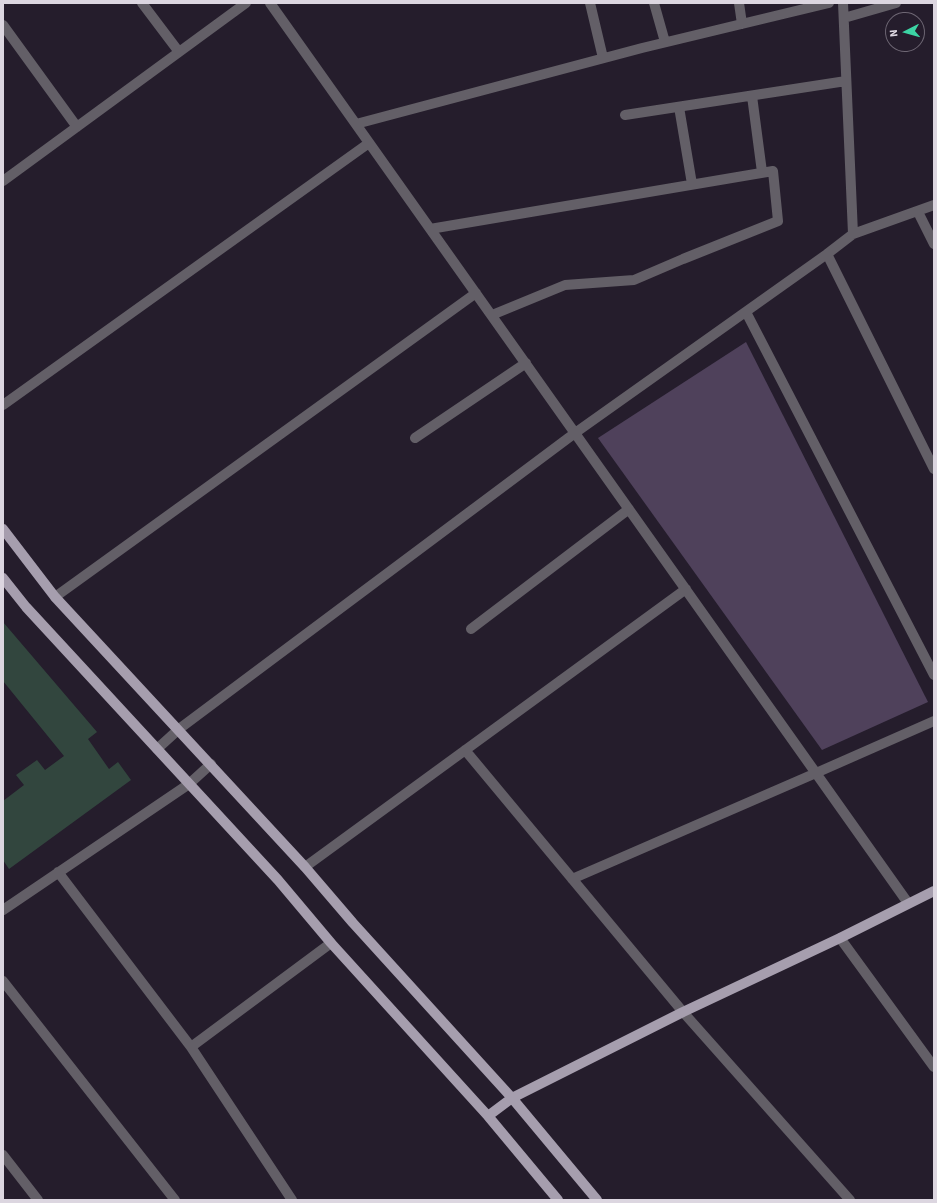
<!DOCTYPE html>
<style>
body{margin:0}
#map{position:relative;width:937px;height:1203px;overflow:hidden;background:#251d2c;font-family:"Source Sans 3",sans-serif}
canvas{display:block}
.frame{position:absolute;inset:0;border:4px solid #dcd6e0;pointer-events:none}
.north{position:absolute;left:885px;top:12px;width:40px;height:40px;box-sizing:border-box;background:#251d2c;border:1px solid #6e6774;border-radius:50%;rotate:264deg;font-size:11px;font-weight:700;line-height:16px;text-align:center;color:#dcd6e0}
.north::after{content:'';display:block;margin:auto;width:14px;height:18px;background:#3cd4a4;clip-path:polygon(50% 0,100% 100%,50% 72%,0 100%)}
</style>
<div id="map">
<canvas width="937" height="1203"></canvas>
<div class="frame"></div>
<div class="north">N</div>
</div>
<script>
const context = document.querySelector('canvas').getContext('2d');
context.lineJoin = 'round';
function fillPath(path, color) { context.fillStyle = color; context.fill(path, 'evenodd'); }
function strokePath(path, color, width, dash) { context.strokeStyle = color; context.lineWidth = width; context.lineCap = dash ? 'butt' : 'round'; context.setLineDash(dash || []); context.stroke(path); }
fillPath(new Path2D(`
 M746 342 928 702 822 750 598 438Z`), '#4f415b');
fillPath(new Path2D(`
 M3 622 97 732 88 739 109 769 118 762 131 780 9 869 3 860V801L24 785 16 775 37 760 45 770 64 756 3 681Z`), '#32463e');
strokePath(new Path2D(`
 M142 3 179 52
 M270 3 908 903
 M590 3 603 58
 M654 3 665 42
 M739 3 742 24
 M843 3 853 234
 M844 18 896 3
 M3 25 77 127
 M752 96 762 172
 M679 107 692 184
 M625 115 846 81
 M356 124 642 48 829 3
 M3 181 246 3
 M918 212 934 244
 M430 229 773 171 778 221 683 259 634 280 565 285 492 315
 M827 254 934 469
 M746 312 934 675
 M3 405 369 143
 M415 438 526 363
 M55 597 476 293
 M471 629 629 509
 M157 749 179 729 575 433 827 254 853 234 934 205
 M465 750 683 1012 850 1200
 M305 867 686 589
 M58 872 191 1047 292 1200
 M572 879 816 773 934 721
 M3 910 189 784 211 764
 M840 938 934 1067
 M3 981 175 1200
 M191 1047 331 943
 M3 1155 38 1200`), '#635f67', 10);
strokePath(new Path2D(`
 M3 529 55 597 305 867 353 923 512 1098 597 1200
 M3 578 26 607 278 880 331 943 488 1116 558 1200
 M488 1116 512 1098 683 1012 840 938 934 891`), '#a69eae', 10);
</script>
